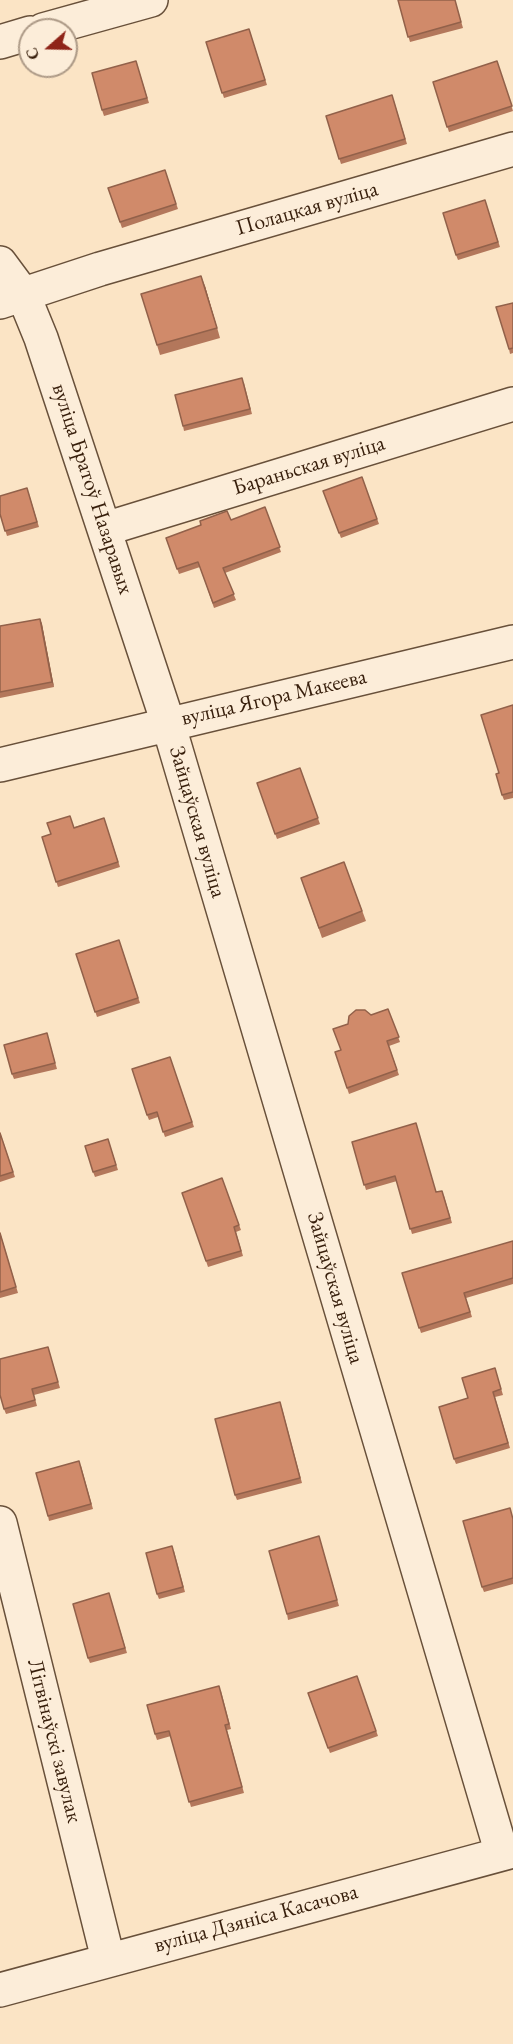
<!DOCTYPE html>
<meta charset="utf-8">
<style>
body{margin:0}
#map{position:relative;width:513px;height:2044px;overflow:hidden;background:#fbe4c5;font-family:"EB Garamond",serif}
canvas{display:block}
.north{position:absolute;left:18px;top:18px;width:60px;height:60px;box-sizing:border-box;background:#fcedd9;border:2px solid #ad9a87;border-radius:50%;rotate:250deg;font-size:16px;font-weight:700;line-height:24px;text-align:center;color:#371e0b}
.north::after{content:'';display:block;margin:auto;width:21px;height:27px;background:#8f2418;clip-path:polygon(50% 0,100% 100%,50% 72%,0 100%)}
</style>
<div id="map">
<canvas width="513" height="2044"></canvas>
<div class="north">С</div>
</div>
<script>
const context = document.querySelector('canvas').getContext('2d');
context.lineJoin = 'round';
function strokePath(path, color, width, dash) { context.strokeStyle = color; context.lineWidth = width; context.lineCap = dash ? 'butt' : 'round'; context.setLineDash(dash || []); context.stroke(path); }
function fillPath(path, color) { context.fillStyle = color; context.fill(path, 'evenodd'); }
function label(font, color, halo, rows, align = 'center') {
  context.font = font + ' "EB Garamond",serif'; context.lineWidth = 4.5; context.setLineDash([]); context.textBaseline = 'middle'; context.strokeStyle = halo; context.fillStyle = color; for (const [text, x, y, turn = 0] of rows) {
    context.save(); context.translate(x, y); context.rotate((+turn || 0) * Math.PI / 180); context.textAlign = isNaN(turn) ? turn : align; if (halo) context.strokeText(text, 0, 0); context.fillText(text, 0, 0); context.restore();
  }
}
const minor = new Path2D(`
 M43 30 151 0
 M0 42 30 33
 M0 263 23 294 41 338 168 723 502 1854
 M0 302 100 269 513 149
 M105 529 513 404
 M0 765 513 642
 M0 1523 108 1959
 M0 1990 513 1851`);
strokePath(minor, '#68503a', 36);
strokePath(minor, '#fcedd9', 33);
fillPath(new Path2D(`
 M398 0H455L463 28 410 42Z
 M249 29 267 85 224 98 206 42Z
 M136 61 149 103 104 116 102 110Z
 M497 61 513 111 449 132 433 82Z
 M394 101 407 144 341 164 326 116Z
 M165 170 178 209 122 228 108 188Z
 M485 200 500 247 458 260 456 255Z
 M205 286 220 338 160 355 157 345Z
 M513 303V353L510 354 509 349Z
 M244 383 252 414 184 431 183 426Z
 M362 477 379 524 341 538 323 491Z
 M29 494 39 527 7 536 0 514Z
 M265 507 281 552 225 573 236 600 214 608 200 567 179 574 166 538 231 520Z
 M40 619 42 624 54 687 0 698V626Z
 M513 705V798L504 800 502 795 499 773Z
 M300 768 320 824 277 839 257 783Z
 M104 818 120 867 58 887 42 837Z
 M344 862 366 921 322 938 301 878Z
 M119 940 140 1003 97 1017 76 954Z
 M388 1009 400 1042 389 1046 399 1075 349 1094 335 1052 341 1050 371 1015Z
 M47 1033 57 1069 14 1079 12 1074Z
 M170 1057 194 1127 165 1137 158 1117 149 1120 147 1115Z
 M0 1132 15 1177 0 1182Z
 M108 1139 118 1170 95 1177 93 1172Z
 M352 1142 444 1196 452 1223 412 1234 397 1181 366 1190Z
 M222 1178 241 1230 236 1232 243 1256 208 1267 206 1261Z
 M0 1232 18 1293 0 1298Z
 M513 1241V1284L466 1298 472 1317 421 1333 402 1273Z
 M48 1347 60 1388 34 1395 37 1406 6 1414 4 1409Z
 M495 1368 503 1395 495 1397 510 1448 456 1464 454 1459 468 1398Z
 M282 1408 302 1483 237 1500 235 1495Z
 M81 1466 93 1509 49 1521 48 1516Z
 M513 1518V1584L484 1592 482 1587Z
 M319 1536 339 1606 288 1620 287 1614Z
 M174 1551 185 1592 159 1599 157 1594Z
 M109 1593 127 1653 90 1663 88 1658Z
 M357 1676 378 1736 330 1753 308 1693Z
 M221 1691 231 1729 227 1730 244 1793 191 1807 171 1736 157 1740 155 1734Z`), '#b3775b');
fillPath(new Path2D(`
 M201 276 205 286 220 338 217 328Z
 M40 619 42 624 54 687 52 682Z`), '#92614a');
const building = new Path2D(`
 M398 0H455L461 22 408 37Z
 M249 29 265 80 222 93 206 42Z
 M136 61 147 98 102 110 92 73Z
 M497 61 512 106 447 127 433 82Z
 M392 95 405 139 339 159 326 116Z
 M165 170 176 204 120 222 108 188Z
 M485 200 498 242 456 255 443 213Z
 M201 276 217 328 157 345 141 294Z
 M513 303V348L509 349 496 307Z
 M242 378 250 409 183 426 175 395Z
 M362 477 377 519 339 533 323 491Z
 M27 488 37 522 5 531 0 514V496Z
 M265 507 280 547 223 568 234 594 213 603 198 562 177 569 166 538 201 525 200 521 227 511 231 520Z
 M40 619 52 682 0 692V626Z
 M513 705V792L502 795 496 774 499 773 481 715Z
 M300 768 318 818 275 834 257 783Z
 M70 816 74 828 104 818 118 862 56 882 42 837 51 834 47 823Z
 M344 862 362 911 319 928 301 878Z
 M119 940 138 998 95 1012 76 954Z
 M388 1009 399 1037 387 1041 397 1070 347 1088 335 1052 341 1050 333 1029 348 1024 349 1016 356 1010H365L371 1015Z
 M47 1033 55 1063 12 1074 4 1045Z
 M170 1057 192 1122 163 1132 157 1112 147 1115 132 1069Z
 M416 1123 436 1192 442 1191 450 1218 410 1229 395 1176 364 1185 352 1142Z
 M0 1133 13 1172 0 1176Z
 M108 1139 116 1165 93 1172 85 1146Z
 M222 1178 239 1225 234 1227 241 1251 206 1261 182 1193Z
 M0 1233 16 1287 0 1292Z
 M513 1241V1278L464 1293 470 1312 419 1328 402 1273Z
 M48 1347 58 1382 32 1389 35 1400 4 1409 0 1395V1359Z
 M495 1368 501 1389 493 1392 508 1443 454 1459 439 1407 468 1398 462 1378Z
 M280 1402 300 1478 235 1495 215 1419Z
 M79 1461 91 1504 48 1516 36 1473Z
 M510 1508 513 1519V1578L482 1587 463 1521Z
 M319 1536 337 1600 287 1614 269 1551Z
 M172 1546 183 1587 157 1594 146 1553Z
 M109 1593 125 1648 88 1658 73 1604Z
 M357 1676 376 1731 328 1748 308 1693Z
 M219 1686 229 1724 225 1725 242 1787 189 1802 169 1731 155 1734 147 1705Z`);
fillPath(building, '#d08a6a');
strokePath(building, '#92614a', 1.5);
label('22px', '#371e0b', '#fcedd9', [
 ["Полацкая вуліца",307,209,-16],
 ["Бараньская вуліца",309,466,-17],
 ["вуліца Братоў Назаравых",92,489,72],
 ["вуліца Ягора Макеева",274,698,-13],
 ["Зайцаўская вуліца",197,822,74],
 ["Зайцаўская вуліца",335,1288,74],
 ["Літвінаўскі завулак",54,1741,76],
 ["вуліца Дзяніса Касачова",256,1919,-15]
]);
</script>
